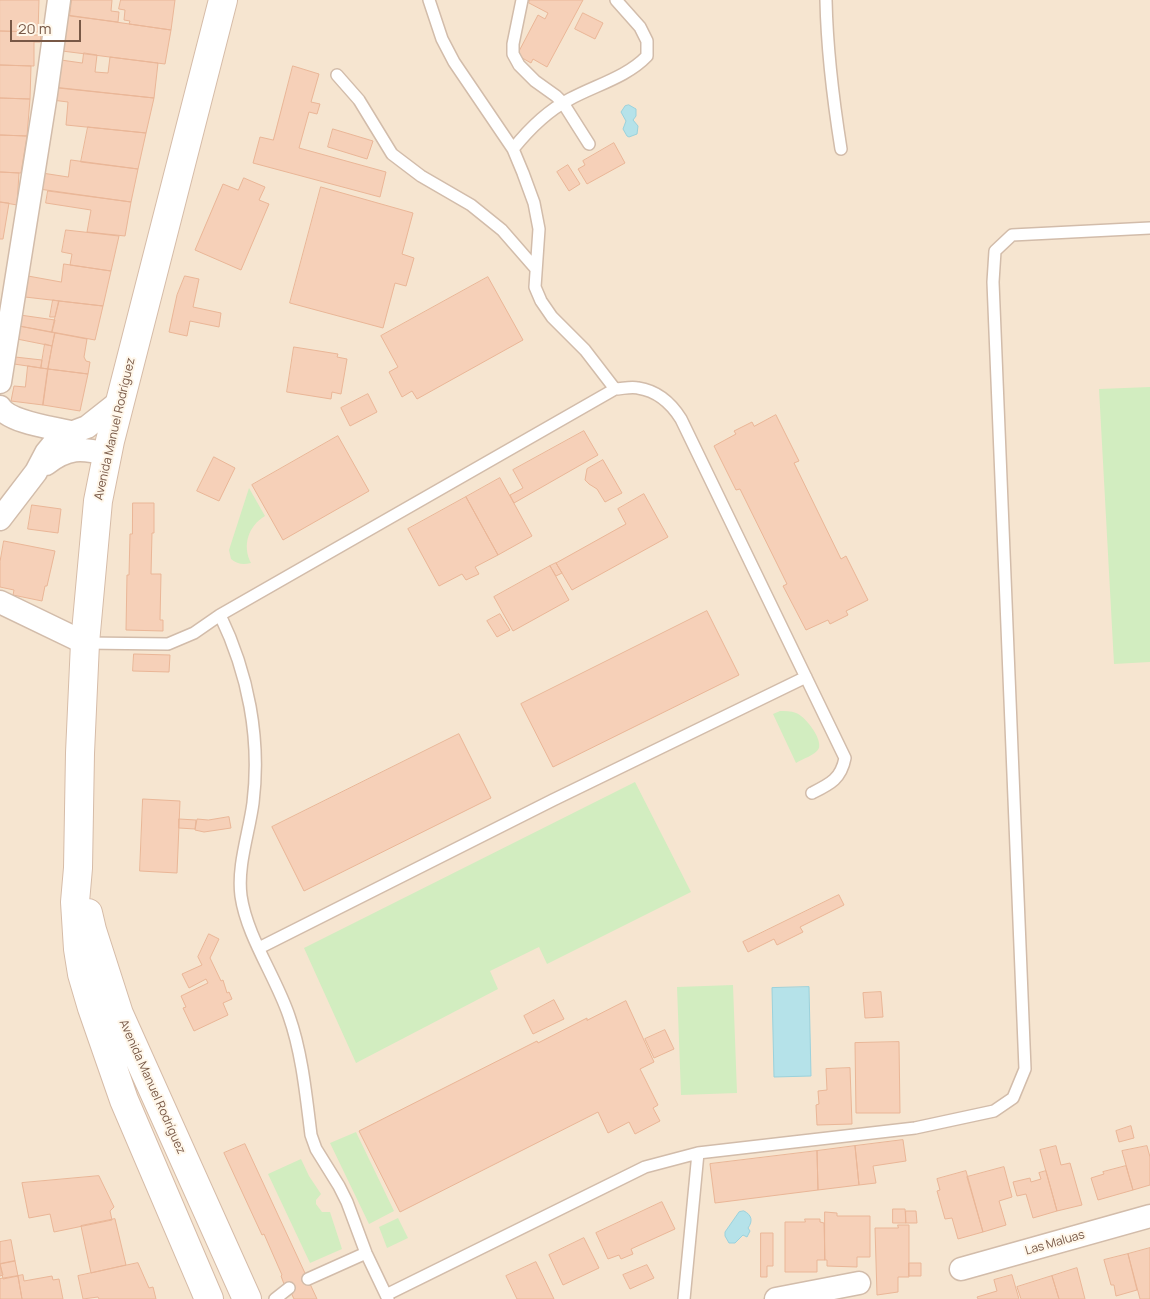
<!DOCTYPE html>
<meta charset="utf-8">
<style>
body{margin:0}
#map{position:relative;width:1150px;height:1299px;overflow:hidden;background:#fef3e2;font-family:Manrope,sans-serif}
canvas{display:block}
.scale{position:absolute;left:10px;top:20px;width:71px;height:22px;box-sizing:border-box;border:2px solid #785846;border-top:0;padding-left:6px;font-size:15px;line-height:18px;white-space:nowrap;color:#785846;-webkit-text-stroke:4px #fff7ea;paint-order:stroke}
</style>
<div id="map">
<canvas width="1150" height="1299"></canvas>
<div class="scale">20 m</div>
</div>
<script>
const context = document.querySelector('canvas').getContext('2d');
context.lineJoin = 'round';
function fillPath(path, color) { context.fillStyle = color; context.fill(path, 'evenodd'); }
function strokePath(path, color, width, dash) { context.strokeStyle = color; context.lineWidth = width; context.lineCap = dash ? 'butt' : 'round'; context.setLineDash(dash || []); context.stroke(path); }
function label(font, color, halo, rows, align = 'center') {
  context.font = font + ' Manrope,sans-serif'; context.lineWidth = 4; context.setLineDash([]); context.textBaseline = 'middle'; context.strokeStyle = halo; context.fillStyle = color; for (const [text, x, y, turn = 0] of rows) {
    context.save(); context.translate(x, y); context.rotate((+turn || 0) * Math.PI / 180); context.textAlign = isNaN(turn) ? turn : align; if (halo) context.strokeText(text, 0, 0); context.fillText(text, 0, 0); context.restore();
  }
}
fillPath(new Path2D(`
 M0 0H1150V1299H0Z`), '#f6e5d0');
fillPath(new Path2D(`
 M1150 387V662L1114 664 1099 389Z
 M249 488 265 516C248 526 242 546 251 563 243 565 237 564 231 559L229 550Z
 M780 711C785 711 791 711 796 713 805 716 822 738 819 748 816 755 802 759 796 763L773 714Z
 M635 782 691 892 547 964 539 947 490 971 498 989 356 1063 304 948Z
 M733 985 737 1093 681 1095 677 987Z
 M356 1132 394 1211 369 1224 330 1143Z
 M301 1159 309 1176 321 1194 316 1200V1204L322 1212H330L342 1249 310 1263 268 1174Z
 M398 1218 408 1238 387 1248 379 1227Z`), '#d2edc0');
const water = new Path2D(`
 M629 105 636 109V116L633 120 638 126 637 134 629 137 627 136 623 129 626 121 621 112 625 106Z
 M809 987 811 1076 774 1077 772 988Z
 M744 1211C752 1215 753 1221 748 1228L750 1231 747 1237 743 1235 735 1243H729L725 1236V1232L739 1212Z`);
fillPath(water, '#b5e2e9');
strokePath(water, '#9bd2dc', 1);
const building = new Path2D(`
 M0 0H39L38 32 0 31Z
 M72 0H112L111 11 119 12 118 22 70 16Z
 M121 0H175L171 30 129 24 130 21 124 20 125 10 119 9Z
 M530 0H583L547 67 533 59 531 63 517 55 538 15 545 19 548 13 529 3Z
 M583 13 603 23 595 39 575 29Z
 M67 15 171 30 165 64 62 51Z
 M0 31 35 32 34 35H41L40 42H34V66L0 65Z
 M84 53 97 55 95 72 108 73 110 57 158 63 154 98 58 88 61 60 82 63Z
 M0 65 31 66 30 99 0 98Z
 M293 66 319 74 311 102 320 104 317 114 309 112 299 148 386 172 380 197 253 163 260 137 273 140Z
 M53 87 154 98 146 133 66 125 68 102 52 100Z
 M0 98 30 99 27 136 0 135Z
 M88 127 146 133 138 169 81 162Z
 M333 129 373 141 367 159 328 147Z
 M0 135 27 136 21 173 0 172Z
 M614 143 625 163 587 184 578 169 585 165 583 161Z
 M71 160 138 169 131 202 39 189 42 173 68 177Z
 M568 165 580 184 569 191 557 172Z
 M0 172 19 173 17 205 0 202Z
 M244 178 265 187 259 200 269 204 241 270 195 250 223 184 238 190Z
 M321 187 413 213 402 254 414 258 406 286 395 283 383 328 290 303Z
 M48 191 131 202 125 236 87 232 91 210 46 203Z
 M0 202 9 203 3 239H0Z
 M66 230 119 236 111 271 70 265 72 254 62 252Z
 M64 264 111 271 103 306 25 297 28 276 61 282Z
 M185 276 199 279 193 307 221 313 219 327 190 321 187 336 169 332 177 295Z
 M488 277 523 340 417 399 412 391 402 397 389 372 398 367 381 336Z
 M53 300 59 301 55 317H50Z
 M59 301 103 306 95 340 52 332Z
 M20 315 55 320 52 332 19 326Z
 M19 326 55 333 52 346 17 339Z
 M55 333 87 339 84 357 86 361 90 362 88 374 48 369Z
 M45 344 52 346 48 369 41 368Z
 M294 347 338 354 337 357 347 359 341 394 332 392 331 399 287 392Z
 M15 357 42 360 41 368 14 364Z
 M28 366 48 369 43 405 11 401 14 386 25 387Z
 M48 369 88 374 80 411 43 405Z
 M368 394 377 412 350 426 341 408Z
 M776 415 799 461 794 463 841 559 846 556 868 600 846 611 848 615 830 624 828 620 806 630 783 586 787 584 740 489 736 490 714 446 736 434 734 431 752 422 754 426Z
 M584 431 598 455 514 503 510 495 523 488 513 470Z
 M338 436 369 491 283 540 252 485Z
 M214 457 235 468 219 501 197 491Z
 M603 460 622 493 605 502 597 489 589 484 585 480 587 469Z
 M500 478 532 536 498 555 466 497Z
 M644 494 668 537 572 590 556 563 626 524 618 509Z
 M466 497 498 555 475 567 479 574 466 580 462 574 439 586 408 529Z
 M133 503H154V533H152L151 574H161L160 620H163V631L126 630 127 575H129L130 534H132Z
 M32 505 61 509 58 533 28 529Z
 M4 541 55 551 47 586H45L42 601 13 595 14 590 0 587V562Z
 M556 563 562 573 556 576 550 566Z
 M550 566 569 600 513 631 494 597Z
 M707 611 739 675 553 767 521 704Z
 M500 614 510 630 497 637 487 621Z
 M134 654 170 655 169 672 133 671Z
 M459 734 491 798 304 891 272 827Z
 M143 799 180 801 177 873 140 871Z
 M229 817 231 828 204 832 195 830 197 819 208 820Z
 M179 819 196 820 195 829 179 828Z
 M839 895 844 905 800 927 803 932 777 945 774 939 748 952 743 942Z
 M209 934 219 939 210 958 221 981 223 980 227 993 229 992 232 999 223 1003 228 1015 194 1031 183 1008 186 1007 181 996 208 983 206 979 189 988 182 974 202 965 198 957Z
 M881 992 883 1017 865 1018 863 993Z
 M554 1000 564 1019 533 1034 524 1016Z
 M626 1001 654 1062 640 1069 658 1105 653 1108 660 1121 635 1134 629 1122 608 1133 598 1112 400 1212 359 1131 537 1041 538 1043 587 1018V1020Z
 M665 1030 674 1049 654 1058 645 1039Z
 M899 1042 900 1113H856L855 1043Z
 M850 1068 852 1124 817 1125 816 1105 819 1104 818 1091 827 1090 826 1069Z
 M1131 1126 1134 1138 1119 1142 1116 1131Z
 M903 1140 906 1161 873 1166 876 1183 859 1185 855 1146Z
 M245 1144 317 1299H294L287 1284H284L281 1276 282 1275 264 1234 262 1235 224 1153Z
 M855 1146 859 1185 818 1190 817 1151Z
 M1056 1146 1061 1165 1070 1163 1082 1205 1057 1211 1040 1150Z
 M1147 1146 1150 1157V1185L1133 1190 1122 1151Z
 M817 1151 818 1190 715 1203 710 1164Z
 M1126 1166 1133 1190 1098 1200 1091 1178 1104 1174 1103 1172Z
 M1004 1167 1012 1197 999 1201 1006 1225 983 1232 967 1177Z
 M966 1171 983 1232 958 1239 952 1218 945 1219 937 1191 940 1190 937 1179Z
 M1046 1171 1057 1211 1033 1218 1026 1194 1017 1196 1013 1182 1030 1178 1031 1182 1041 1179 1039 1173Z
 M99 1176 114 1207 110 1211 112 1220 54 1232 50 1214 29 1218 22 1183Z
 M662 1202 675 1229 631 1249 633 1254 621 1259 619 1255 608 1259 596 1233Z
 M893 1209H905L906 1223H893Z
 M906 1211H916L917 1223H906Z
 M825 1212 837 1213V1216H870V1257H857V1267L827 1266V1260H825Z
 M115 1219 126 1265 91 1273 81 1226Z
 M805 1219H820V1222L824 1223 825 1260H817V1272H785V1222H805Z
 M898 1225H909V1277H898V1292L877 1295 875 1228H898Z
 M761 1233H773V1266H767V1277H761Z
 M584 1238 599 1268 563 1285 549 1255Z
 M11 1240 15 1261 0 1264 3 1275 0 1276V1242Z
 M1150 1248V1299H1140L1128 1254Z
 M1128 1254 1137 1290 1116 1296 1114 1285H1111L1104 1260Z
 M15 1261 18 1276 3 1279 0 1264Z
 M536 1262 554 1299H517L506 1276Z
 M138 1263 149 1288 153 1287 156 1299H99L98 1297 83 1299 78 1276Z
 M909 1263H921V1276H909Z
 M647 1265 654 1278 630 1289 623 1275Z
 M1077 1268 1085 1299H1059L1052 1276Z
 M23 1275 24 1281 52 1276 53 1280 59 1279 63 1299H22L18 1276Z
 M1012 1275 1019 1299H978L977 1297 997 1291 994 1280Z
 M18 1276 22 1299H0V1279Z
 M1052 1276 1059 1299H1021L1017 1287Z`);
fillPath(building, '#f6d0b8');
strokePath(building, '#eab697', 1);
const service = new Path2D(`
 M429 0 442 39 454 62 513 149 523 173 534 203 539 229 535 287 541 301 552 317 585 350 615 389
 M522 0 513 44V54L519 65 535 81 556 96 563 103 589 144
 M826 0C827 50 833 99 841 149
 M337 75 359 100 392 154 421 176 471 205 502 230 536 269
 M513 149C529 129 547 111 570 99 596 85 627 77 647 56V41L640 27 616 0
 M220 615C248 673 261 738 253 803 249 833 237 866 241 896 247 937 276 977 289 1016 302 1053 306 1095 311 1135L316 1149 339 1186 347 1202 366 1253 388 1299
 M85 643 168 644 194 633 220 615 615 389C622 389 631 386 638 388 658 391 671 403 681 419L845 758C841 779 830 784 812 793
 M259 948 553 800 806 677
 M308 1279 366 1253
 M386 1295 645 1167 698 1153 915 1128 994 1111 1013 1098 1025 1069 993 282 995 251 1012 235 1150 228
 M275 1299 289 1288
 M684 1299 698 1153`);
const minor = new Path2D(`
 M0 382 46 94 59 0
 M0 407C10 423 56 428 74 433
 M46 464C68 447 81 448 107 454
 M0 519 36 472 46 453 55 442 63 436 87 427 120 401
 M0 602 85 643
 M961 1269 1150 1216
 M776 1299 859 1283`);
const secondary = new Path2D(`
 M88 913 92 930 119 1014 247 1299
 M209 1299 124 1100 92 1008 82 974 78 949 75 902 78 868 80 753 85 643 98 501 110 441 223 0`);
strokePath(service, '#d2bcaa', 14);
strokePath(minor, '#d2bcaa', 25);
strokePath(secondary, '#d6bca8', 30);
strokePath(service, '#fff', 11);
strokePath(minor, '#fff', 22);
strokePath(secondary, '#fff', 28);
label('12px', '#785846', '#fff7ea', [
 ["Avenida Manuel Rodríguez",115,429,-77],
 ["Avenida Manuel Rodríguez",152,1087,66],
 ["Las Maluas",1055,1243,-16]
]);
</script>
